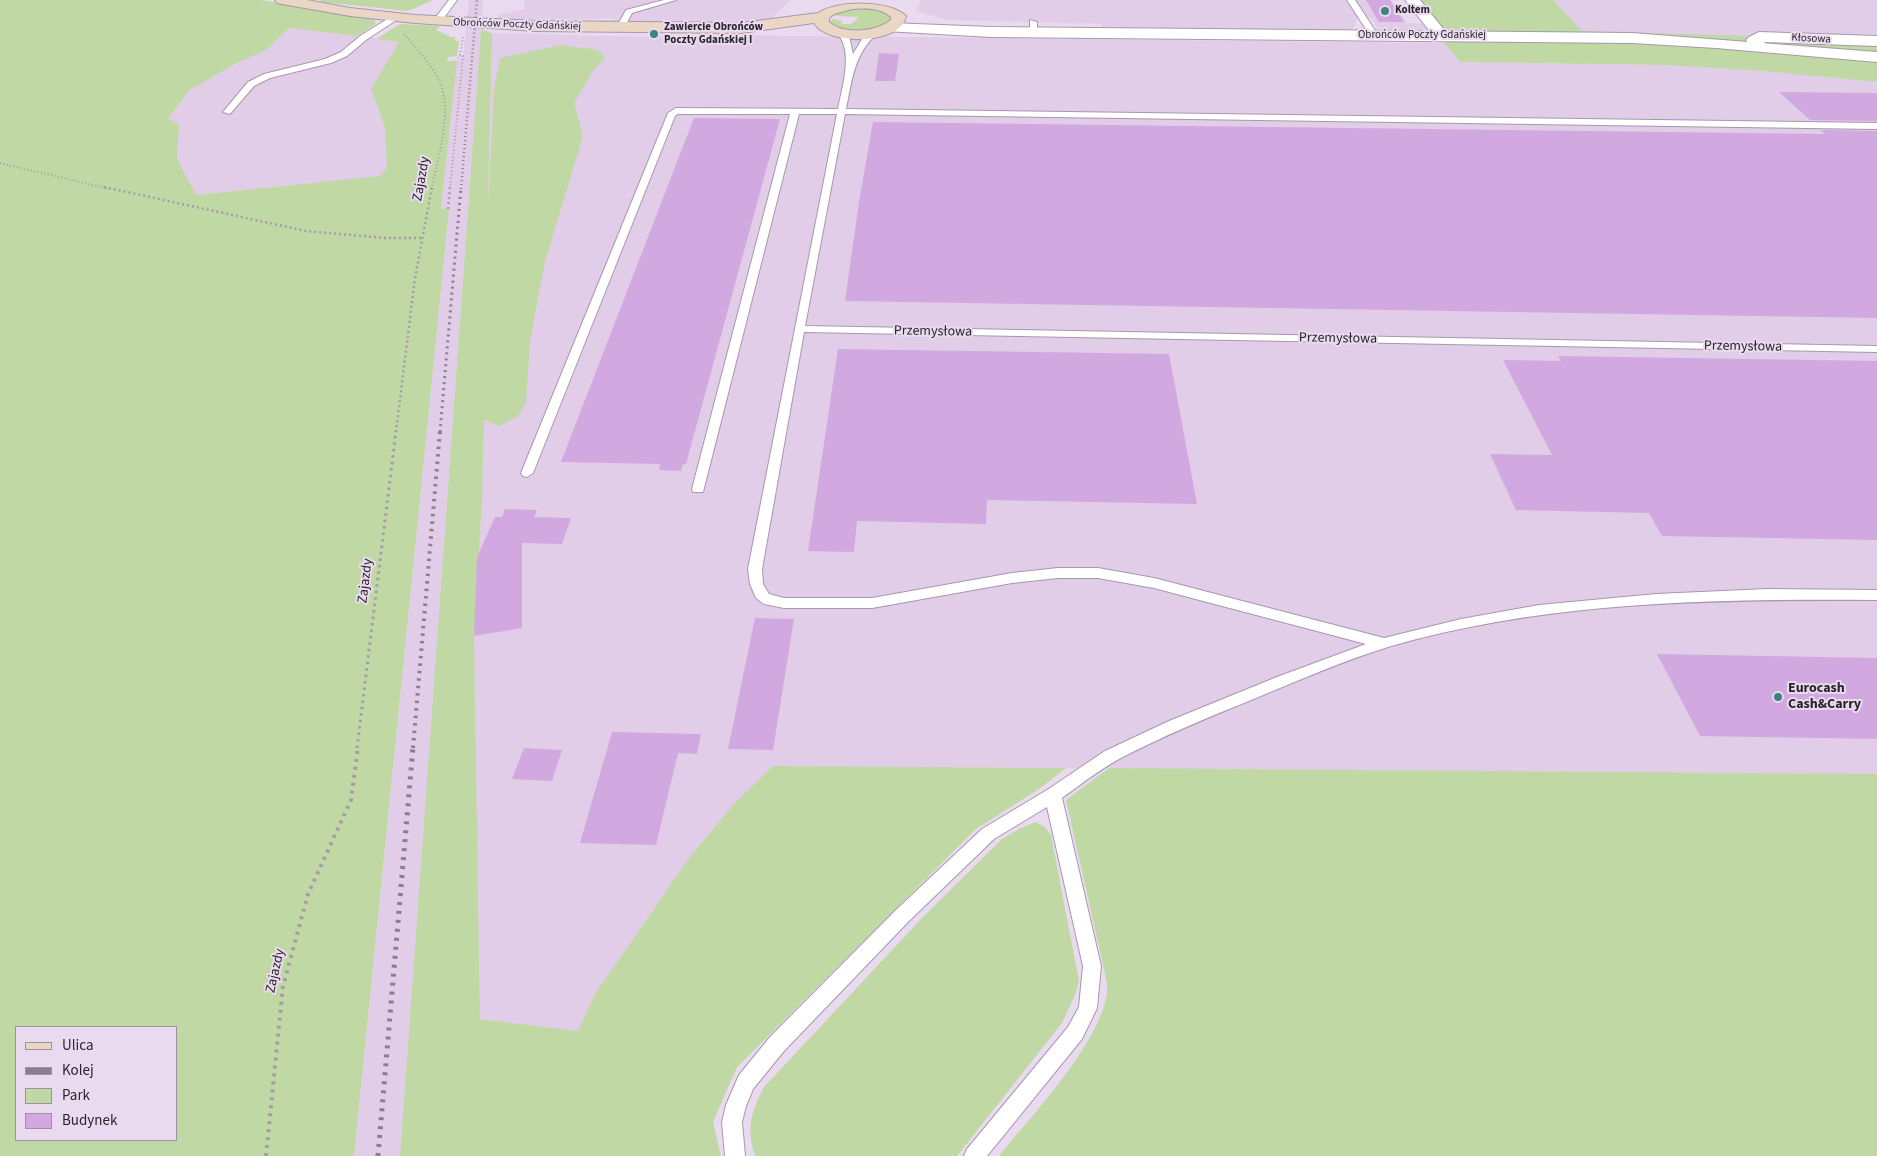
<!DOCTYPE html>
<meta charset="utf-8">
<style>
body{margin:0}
#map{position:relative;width:1877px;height:1156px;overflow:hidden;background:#eadaef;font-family:"Source Sans 3",sans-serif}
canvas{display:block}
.legend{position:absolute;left:15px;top:1026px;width:162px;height:115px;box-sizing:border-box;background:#eadaef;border:1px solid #9e92a1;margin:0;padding:6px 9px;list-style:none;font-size:15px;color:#2b252c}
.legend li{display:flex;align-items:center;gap:10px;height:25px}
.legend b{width:25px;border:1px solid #9e92a1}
</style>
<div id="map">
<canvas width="1877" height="1156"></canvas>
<ul class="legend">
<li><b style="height:6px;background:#e9d6c5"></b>Ulica</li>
<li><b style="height:6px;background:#8a7f8d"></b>Kolej</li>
<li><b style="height:14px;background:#bfd8a4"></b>Park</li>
<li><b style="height:14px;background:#d2a8e0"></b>Budynek</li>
</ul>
</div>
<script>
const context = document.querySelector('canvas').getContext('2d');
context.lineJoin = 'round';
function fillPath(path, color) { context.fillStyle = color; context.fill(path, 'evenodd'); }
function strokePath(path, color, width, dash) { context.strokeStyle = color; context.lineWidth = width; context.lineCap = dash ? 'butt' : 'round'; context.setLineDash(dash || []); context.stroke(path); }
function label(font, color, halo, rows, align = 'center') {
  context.font = font + ' "Source Sans 3",sans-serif'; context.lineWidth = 4; context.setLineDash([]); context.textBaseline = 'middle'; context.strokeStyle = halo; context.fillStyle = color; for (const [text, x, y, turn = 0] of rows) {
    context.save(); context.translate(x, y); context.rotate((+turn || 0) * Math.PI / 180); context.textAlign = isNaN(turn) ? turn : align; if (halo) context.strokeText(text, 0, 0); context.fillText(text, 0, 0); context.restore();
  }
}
fillPath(new Path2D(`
 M469 0H483L400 1156H354L449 209 441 210 457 56 463 55Z
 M524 0H791L772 18 743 22H614L615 18 551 20 498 19V15L525 9Z
 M921 0H1404L1392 1 1407 23 1424 24 1428 29 1423 32 1389 31 1377 27 1371 18H1357L1354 28 1344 31 1102 27 1101 24 947 20 916 11Z
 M1553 0H1877V36L1746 37 1582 31Z
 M289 28 400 41 371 89 385 128 387 168 379 176 195 195 177 159 179 125 168 118 190 90 237 63 266 50Z
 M492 33 648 37 713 35 1444 43 1460 62 1667 65 1762 71 1877 82V774L773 766 734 804 689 858 595 994 578 1031 480 1019 474 636 482 500Z`), '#e1cde7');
fillPath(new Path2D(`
 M0 0H261L373 18 376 24 357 36 289 28 266 50 237 63 190 90 168 118 179 125 177 159 196 195 379 176 387 168 385 128 371 89 399 42 376 39 400 24 440 26 436 30 451 37H455V41H459L457 56 448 57 447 61H457L441 209H449L354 1156H0ZM16 1027H176V1140H16Z
 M320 0H433L408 11 322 2Z
 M1419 0H1553L1582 31 1753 36 1747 43 1456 33 1442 27Z
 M859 7 879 9 890 16 891 19C882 35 842 34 830 22L833 19 842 21V24H851L859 17 835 16 833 14 840 10Z
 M481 29 492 33 488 207 494 89 500 58 561 45 598 50 605 58 593 71 574 103 583 136 545 262 530 340 526 402 518 416 500 426 484 420 482 500 474 636 480 1019 578 1031 595 994 689 858 734 804 773 766 1066 768 1039 789 976 829 737 1067 713 1122 721 1156H400Z
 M1764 39 1877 42V54L1765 44Z
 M1448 41 1589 42 1704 47 1877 61V82L1762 71 1667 65 1460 62 1444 43Z
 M1109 768 1877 774V1156H999C1032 1116 1101 1042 1107 992 1108 985 1105 976 1104 969L1066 800Z
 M1036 822 1045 827 1051 835 1079 981 1075 995 1062 1023 957 1156H755C746 1128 751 1112 764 1087L922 918 1002 839 1019 829Z`), '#bfd8a4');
fillPath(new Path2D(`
 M1366 0H1390L1404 22H1379Z
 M879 53 899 54 895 81H875Z
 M1779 92 1877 93V121L1810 120Z
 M694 118 780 119 686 464H683L681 471 659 470 660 464 561 462Z
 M873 122 1825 134 1821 130 1877 131V318L845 301 859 202Z
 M838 349 1169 354 1197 504 987 500 986 524 857 521 854 552 808 551Z
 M1558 356 1877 361V540L1662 536 1649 513 1516 510 1490 454 1552 455 1503 360 1561 361Z
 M505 509 537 510 534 517 571 518 562 544 522 543V628L474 636 477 557 495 517H502Z
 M755 618 794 619 773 750 728 749Z
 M1657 654 1877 658V739L1700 736Z
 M612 732 701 734 697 754 678 753 656 845 580 843Z
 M524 748 562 750 552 781 512 779Z`), '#d2a8e0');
const service = new Path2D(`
 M449 0H457L440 23H434L433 21Z
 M664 0H676L632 13 623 30 616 28 626 10Z
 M1347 0H1355L1378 35 1377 37H1371Z
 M394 15 401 17 366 40 347 56 331 63 270 78 254 86 230 114 223 112 248 82 264 74 325 59 341 52 360 36Z
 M1030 20 1037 22V34L1030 32Z
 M838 31H844L849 36 853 54 865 34 874 31 878 33C854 53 852 80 846 109L1877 123V129L845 114 805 326 1877 346V352L804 332 762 569 763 584 769 594 784 598H872L1012 573 1058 568H1098L1154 578 1384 638 1461 619 1539 605 1656 594 1767 589 1877 590V600C1714 599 1546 601 1388 647 1343 661 1299 680 1256 698 1209 717 1163 736 1119 759 1099 770 1080 785 1062 798L1101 966 1097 1008 1082 1039 987 1156H964L967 1149 1068 1027 1079 1007 1083 966 1047 807 994 839 908 922 784 1051 753 1089 746 1106 742 1122 745 1156H725L722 1122 726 1105 739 1075 770 1037 896 910 982 829 1047 790 1105 751 1169 721 1277 677 1366 644 1154 588 1098 578H1058L1012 583 872 608H784L764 604 756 598 750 584 748 569 837 114H799L703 492H693L692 489 790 114H678L675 116 533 473 527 477 523 476 521 473 668 113 676 108 838 109C842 88 854 51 837 33Z`);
const minor = new Path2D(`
 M1405 0H1420L1449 36 1446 39H1436Z
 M1759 32 1877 36V46L1764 42 1767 46 1764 49C1755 52 1752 48 1746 40L1749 37Z`);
const tertiary = new Path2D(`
 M890 23 991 27 1632 33 1877 52V62L1716 48 1632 43 991 37 885 31 882 28 885 25Z`);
const secondary = new Path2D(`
 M275 0H307L350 8 415 15 535 21 741 23 818 13C837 0 890 0 906 16 902 45 827 46 814 23L741 33 535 31 415 23 350 16 282 4 277 3ZM852 9C867 8 880 8 891 17V20C875 32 844 35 829 22V18L834 14Z`);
strokePath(service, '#a798ac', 2);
strokePath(minor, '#a798ac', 2);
strokePath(tertiary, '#a798ac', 2);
strokePath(secondary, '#a798ac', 2);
strokePath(new Path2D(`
 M404 34C418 51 438 70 443 92 450 123 437 159 432 189
 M0 163 110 189
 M450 189 463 56 460 55 463 37`), '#a79bab', 2, [1, 2.5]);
strokePath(new Path2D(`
 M104 187 306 231 384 238H422
 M448 209 450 187
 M396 432 415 278 432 187`), '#a79bab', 2.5, [2, 3]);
strokePath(new Path2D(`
 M357 748 396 431`), '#a79bab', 3, [2.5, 4]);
strokePath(new Path2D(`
 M266 1156 283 986 308 894 351 800 358 747`), '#a79bab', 4, [3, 5]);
fillPath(service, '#fff');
fillPath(minor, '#fff');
fillPath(tertiary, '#fff');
fillPath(secondary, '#e9d6c5');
strokePath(new Path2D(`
 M461 189 477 0`), '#8a7f8d', 2.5, [1, 3]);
strokePath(new Path2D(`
 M440 432 461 187`), '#8a7f8d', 3, [2, 4]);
strokePath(new Path2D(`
 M413 748 440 431`), '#8a7f8d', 4, [2.5, 5]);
strokePath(new Path2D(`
 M378 1156 413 747`), '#8a7f8d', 5, [3, 6]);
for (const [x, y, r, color] of [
 [1385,11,5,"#3b837d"],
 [654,34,5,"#3b837d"],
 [1778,697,5,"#3b837d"]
]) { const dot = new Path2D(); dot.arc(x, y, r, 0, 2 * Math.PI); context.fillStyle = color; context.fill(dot); strokePath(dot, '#eadaef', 2); }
label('bold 11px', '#2b252c', '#eadaef', [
 ["Koltem",1395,11],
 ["Zawiercie Obrońców",664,28],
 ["Poczty Gdańskiej I",664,41]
], 'left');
label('11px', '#2b252c', '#eadaef', [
 ["Obrońców Poczty Gdańskiej",517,25,2],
 ["Obrońców Poczty Gdańskiej",1422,36],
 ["Kłosowa",1811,39,3]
]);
label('14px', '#2b252c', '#eadaef', [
 ["Zajazdy",422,179,-80],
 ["Przemysłowa",933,332,1],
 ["Przemysłowa",1338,339,1],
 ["Przemysłowa",1743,347,1],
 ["Zajazdy",366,581,-83],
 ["Zajazdy",276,971,-77]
]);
label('bold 14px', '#2b252c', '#eadaef', [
 ["Eurocash",1788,689],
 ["Cash&Carry",1788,705]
], 'left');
</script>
